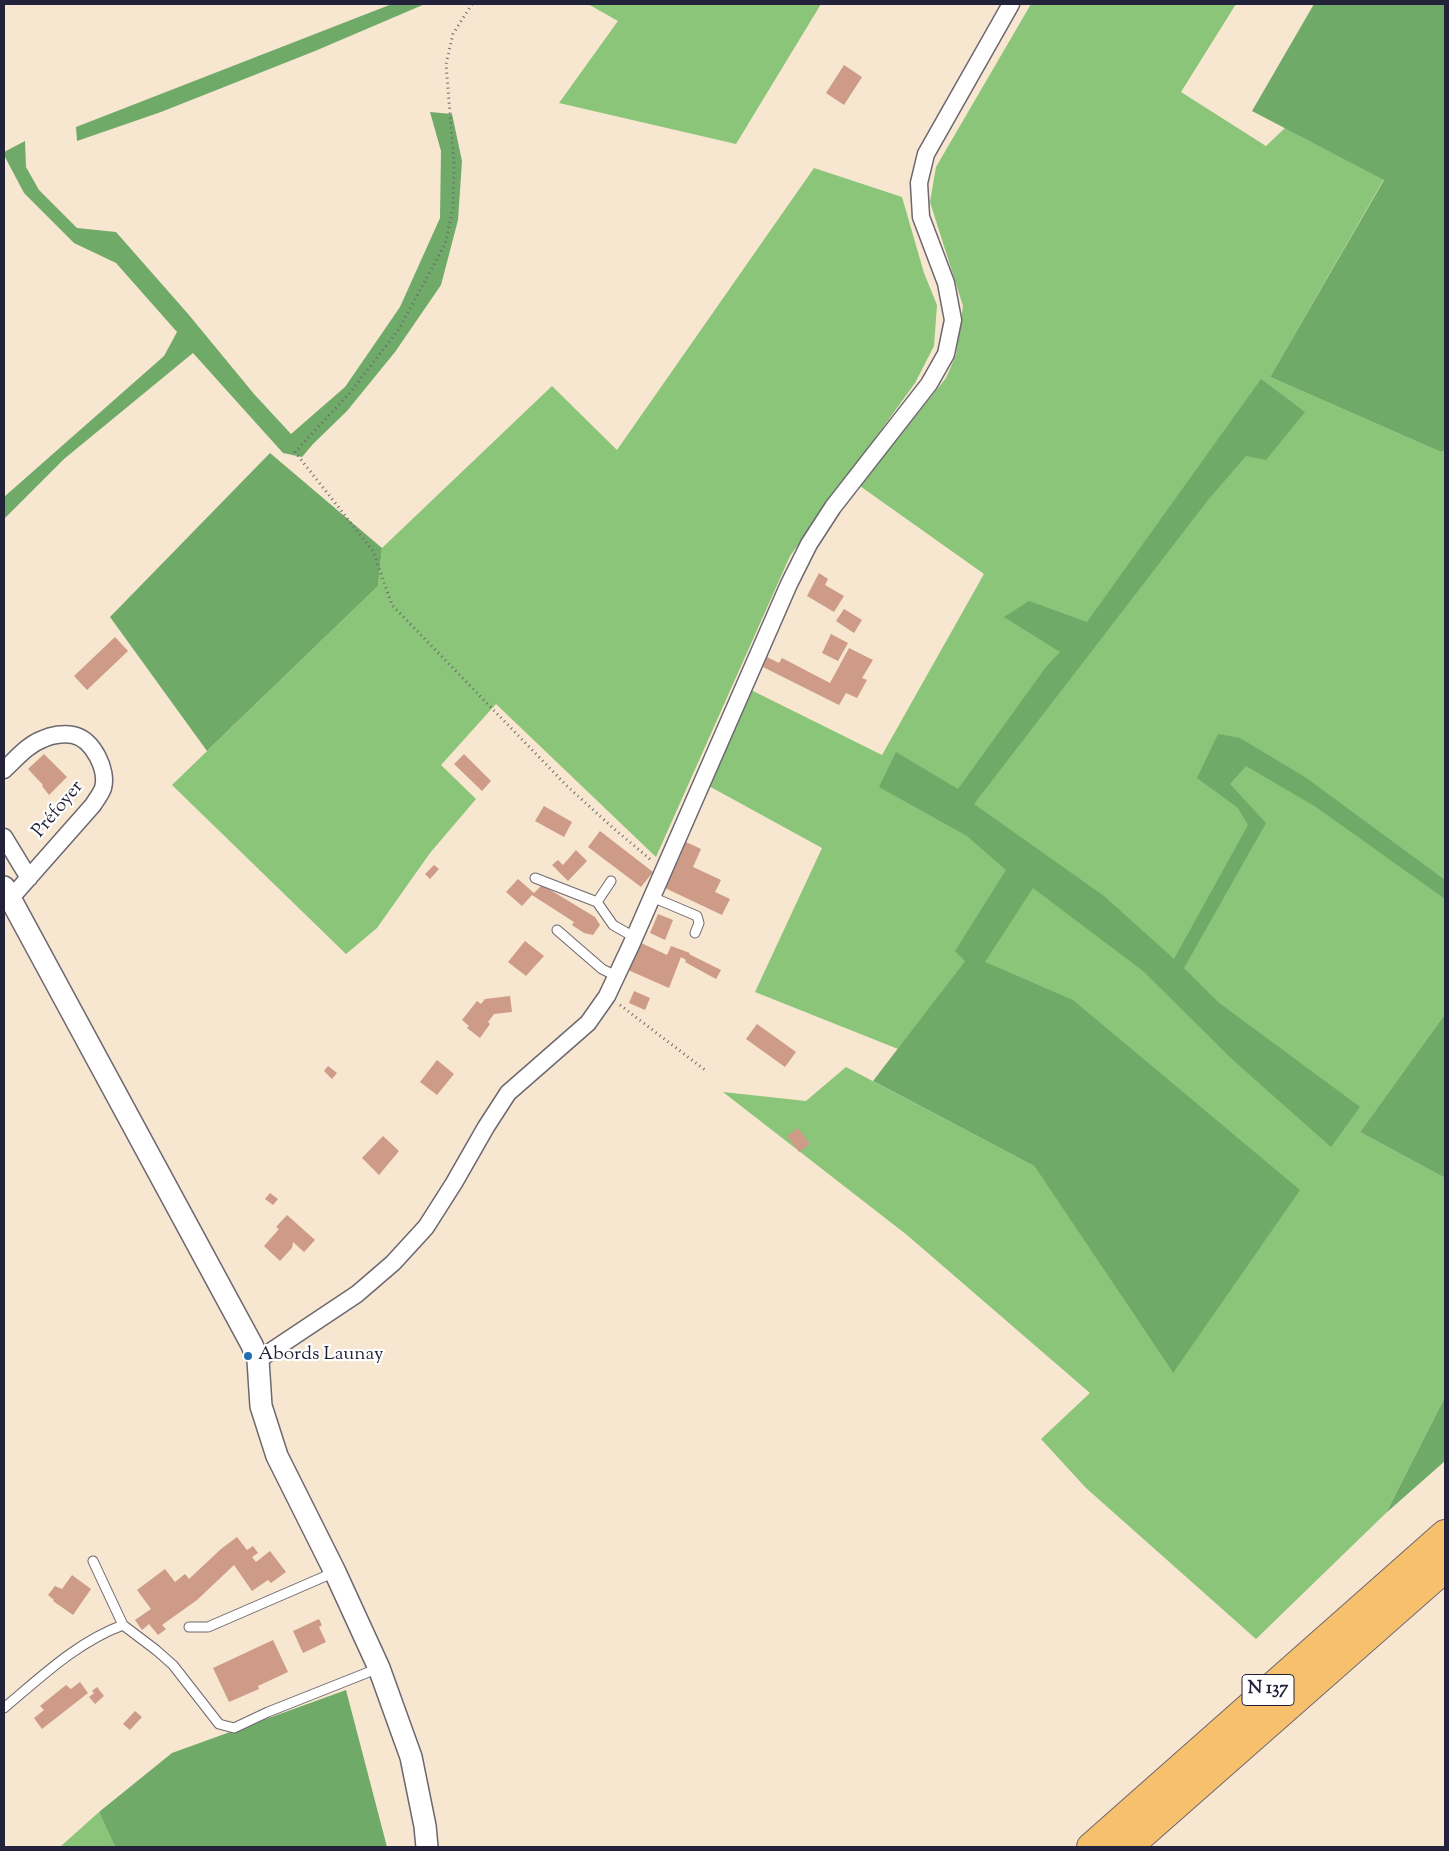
<!DOCTYPE html>
<meta charset="utf-8">
<style>
body{margin:0}
#map{position:relative;width:1449px;height:1851px;overflow:hidden;background:#f7e6d0;font-family:"Sorts Mill Goudy",serif}
canvas{display:block}
.frame{position:absolute;inset:0;border:5px solid #22223b;pointer-events:none}
</style>
<div id="map">
<canvas width="1449" height="1851"></canvas>
<div class="frame"></div>
</div>
<script>
const context = document.querySelector('canvas').getContext('2d');
context.lineJoin = 'round';
function fillPath(path, color) { context.fillStyle = color; context.fill(path, 'evenodd'); }
function strokePath(path, color, width, dash) { context.strokeStyle = color; context.lineWidth = width; context.lineCap = dash ? 'butt' : 'round'; context.setLineDash(dash || []); context.stroke(path); }
function label(font, color, halo, rows, align = 'center') {
  context.font = font + ' "Sorts Mill Goudy",serif'; context.lineWidth = 4.5; context.setLineDash([]); context.textBaseline = 'middle'; context.strokeStyle = halo; context.fillStyle = color; for (const [text, x, y, turn = 0] of rows) {
    context.save(); context.translate(x, y); context.rotate((+turn || 0) * Math.PI / 180); context.textAlign = isNaN(turn) ? turn : align; if (halo) context.strokeText(text, 0, 0); context.fillText(text, 0, 0); context.restore();
  }
}
fillPath(new Path2D(`
 M588 4H821L736 144 559 103 618 21Z
 M1031 4H1236L1181 92 1266 146 1285 128 1384 179 1270 377 1441 452 1445 450V1014L1360 1132 1445 1178V1397L1386 1513 1256 1639 1086 1488 1041 1439 1090 1393 907 1235 723 1092 806 1101 846 1067 1034 1166 1173 1373 969 956 898 1049 755 992 822 848 707 785 751 690 882 755 984 574 860 486 946 378 956 355 963 306 930 202 936 167Z
 M814 168 902 197 924 273 937 305 934 346 915 383 790 556 656 857 496 704 441 765 476 799 430 853 377 928 346 954 172 785 378 586 382 548 552 386 617 450Z
 M99 1812 115 1847H60Z`), '#8ac579');
fillPath(new Path2D(`
 M392 4H425L315 51 161 112 77 141 76 127Z
 M1314 4H1445V450L1441 452 1270 377 1384 180 1252 111Z
 M430 112 452 114 462 161 458 220 441 285 395 352 347 411 313 444 302 457 283 453 193 353 64 459 4 519V497L164 356 177 332 116 263 74 243 24 193 4 155V152L25 141 26 167 39 190 77 228 116 232 189 315 254 394 291 434 345 387 400 307 440 218 441 151Z
 M1261 379 1305 412 1266 460 1246 456 1208 500 974 804 1104 896 1174 959 1248 825 1238 808 1197 778 1218 734 1240 738 1305 777 1445 880V899L1316 807 1246 766 1230 784 1266 823 1184 968 1218 1002 1360 1107 1331 1147 1234 1061 1143 971 1033 888 985 962 1073 1000 1300 1190 1173 1373 1034 1166 873 1081 965 961 955 951 1006 870 967 836 879 787 896 752 958 789 1046 667 1060 652 1004 617 1029 601 1087 622Z
 M270 453 382 548 378 586 207 751 110 617Z
 M1445 1014V1178L1360 1132Z
 M1445 1397V1461L1386 1513Z
 M346 1690 387 1847H115L99 1812 172 1753Z`), '#6faa69');
fillPath(new Path2D(`
 M844 65 862 77 844 105 826 93Z
 M819 573 828 579 825 585 844 596 834 612 807 596Z
 M844 609 862 620 854 633 836 621Z
 M831 634 848 643 838 661 822 653Z
 M115 637 128 651 87 690 74 676Z
 M849 648 873 660 862 678 867 680 857 698 846 693 839 705 763 667 767 657 779 663 782 658 830 683Z
 M44 754 67 777 49 795 42 786 43 785 28 769Z
 M464 754 491 781 482 791 454 764Z
 M544 806 572 822 564 837 535 821Z
 M600 831 653 872 641 887 588 847Z
 M686 842 701 849 693 867 721 880 715 892 730 899 722 915 663 887 674 861 677 863Z
 M576 850 587 861 568 881 552 865 558 860 563 865Z
 M434 865 439 869 430 879 425 874Z
 M518 879 534 893 542 885 595 917 600 925 593 935 584 933 572 925 574 922 532 895 522 906 506 892Z
 M658 914 673 920 665 940 650 933Z
 M525 941 544 956 526 976 508 962Z
 M639 942 667 955 671 946 690 953 689 954 721 970 716 979 685 962 686 960 681 957 669 988 628 970Z
 M634 991 650 998 645 1010 629 1003Z
 M510 996 512 1012 494 1014 488 1022 490 1024 480 1038 467 1028 469 1026 462 1020 477 1001 481 1004 485 999Z
 M757 1024 796 1052 785 1067 746 1039Z
 M437 1060 454 1074 437 1095 420 1082Z
 M328 1066 337 1073 332 1079 324 1071Z
 M798 1128 810 1144 799 1152 787 1136Z
 M383 1136 399 1151 379 1175 362 1158Z
 M270 1193 278 1199 273 1205 265 1199Z
 M287 1215 315 1240 304 1252 293 1242 292 1248 280 1261 264 1246 279 1229 276 1227Z
 M237 1537 247 1550 253 1546 258 1553 252 1557 256 1562 270 1551 286 1572 271 1583 268 1580 252 1591 234 1565 197 1600 162 1625 166 1629 158 1635 149 1624 142 1630 135 1620 151 1609 137 1590 165 1569 175 1582 185 1574 189 1579 221 1549Z
 M72 1575 91 1589 73 1615 53 1601 54 1600 48 1595 55 1586 62 1589Z
 M319 1619 322 1625 319 1627 326 1642 303 1653 293 1631Z
 M273 1640 288 1672 258 1686 259 1689 229 1702 213 1668Z
 M80 1682 88 1693 42 1729 34 1718 44 1710 40 1706 66 1685 71 1689Z
 M97 1687 104 1696 95 1704 89 1697 94 1693 92 1691Z
 M135 1711 142 1717 130 1730 123 1724Z`), '#cd9b87');
const service = new Path2D(`
 M535 878 597 902 613 925 634 937
 M652 897 697 916 699 923 695 933
 M597 902 611 881
 M557 930 602 969 616 976
 M93 1561 123 1625 156 1650 173 1665 219 1724 234 1728 268 1712 379 1668
 M189 1627H208L335 1572
 M4 1708C41 1677 77 1642 123 1625`);
const minor = new Path2D(`
 M4 770C16 759 27 745 43 739 51 735 64 733 73 735 93 739 108 770 103 788 101 794 96 800 93 805L10 899
 M4 837 29 878
 M258 1360 357 1294 393 1263 426 1227 454 1183 486 1127 508 1093 588 1023 607 996 631 945 789 584 809 544 833 507 929 384 946 354 953 320 946 283 921 217 919 183 926 154 1011 4`);
const tertiary = new Path2D(`
 M4 887 252 1345 258 1360 261 1406 277 1456 335 1572 379 1668 411 1757 425 1826 427 1847`);
const trunk = new Path2D(`
 M1091 1847 1445 1534
 M1128 1847 1445 1568`);
strokePath(service, '#6d676f', 11);
strokePath(minor, '#6d676f', 19);
strokePath(tertiary, '#6d676f', 24);
strokePath(trunk, '#6d676f', 30);
strokePath(new Path2D(`
 M472 4 453 34 446 64 454 163 453 208 445 244 399 329 349 394 295 452 373 551 392 605 567 786 612 827 651 860
 M620 1005 705 1070`), '#6d676f', 3, [1, 4]);
strokePath(service, '#fff', 9);
strokePath(minor, '#fff', 16);
strokePath(tertiary, '#fff', 21);
strokePath(trunk, '#f7c06c', 28);
for (const [x, y, r, color] of [
 [248,1356,5,"#1f6fb2"]
]) { const dot = new Path2D(); dot.arc(x, y, r, 0, 2 * Math.PI); context.fillStyle = color; context.fill(dot); strokePath(dot, '#fff', 2); }
for (const [x, y, w] of [
 [1268,1690,52]
]) { const box = new Path2D(); box.roundRect(x - w / 2, y - 15.5, w, 31, 4); context.fillStyle = '#fff'; context.fill(box); strokePath(box, '#22223b', 1); }
label('bold 18px', '#22223b', null, [
 ["N 137",1268,1690]
]);
label('19px', '#22223b', '#fff', [
 ["Préfoyer",59,810,-50]
]);
label('19px', '#22223b', '#fff', [
 ["Abords Launay",258,1356]
], 'left');
</script>
